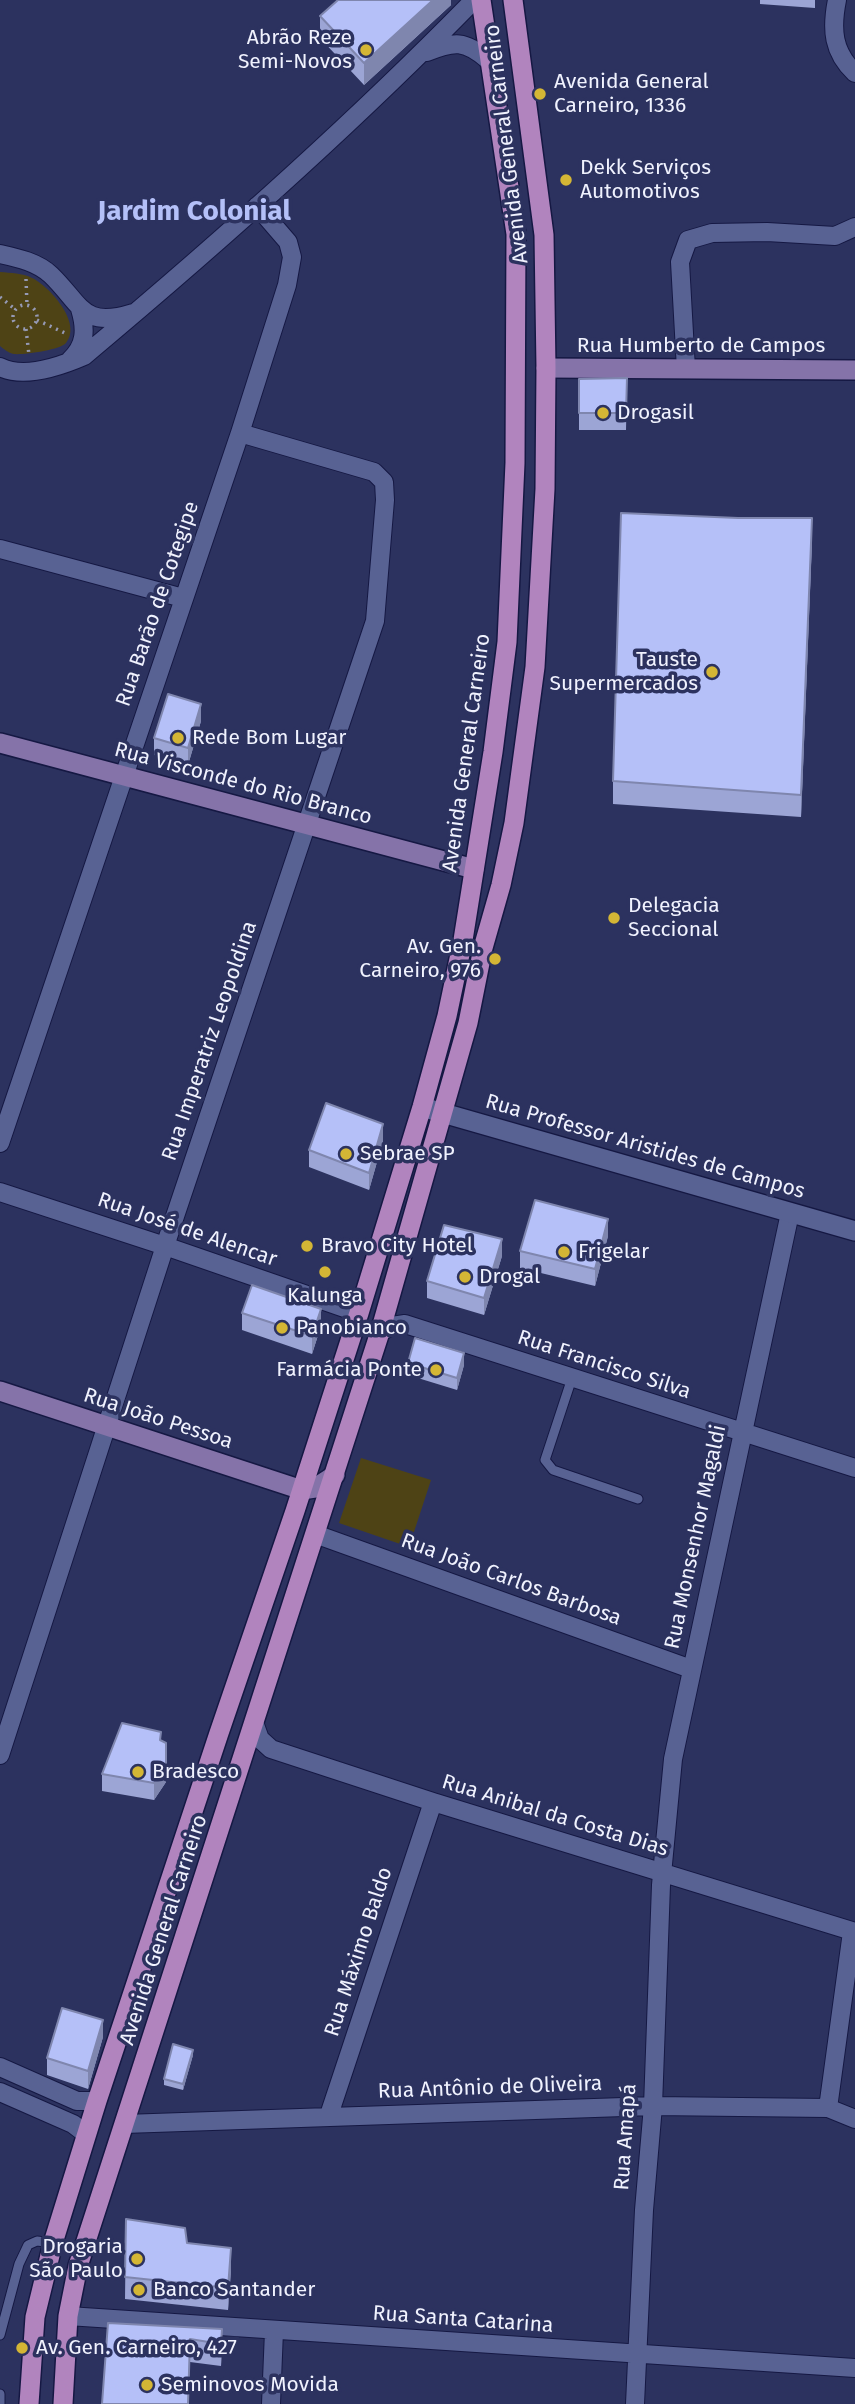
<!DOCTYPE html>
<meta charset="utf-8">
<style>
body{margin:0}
canvas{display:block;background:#2c325f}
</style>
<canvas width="855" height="2404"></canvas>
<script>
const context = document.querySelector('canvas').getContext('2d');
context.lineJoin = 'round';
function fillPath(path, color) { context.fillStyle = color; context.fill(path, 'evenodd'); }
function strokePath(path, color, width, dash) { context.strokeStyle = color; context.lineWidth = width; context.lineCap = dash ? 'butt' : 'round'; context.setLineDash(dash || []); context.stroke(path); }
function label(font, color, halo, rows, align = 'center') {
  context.font = font + ' "Fira Sans",sans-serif'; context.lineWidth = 7; context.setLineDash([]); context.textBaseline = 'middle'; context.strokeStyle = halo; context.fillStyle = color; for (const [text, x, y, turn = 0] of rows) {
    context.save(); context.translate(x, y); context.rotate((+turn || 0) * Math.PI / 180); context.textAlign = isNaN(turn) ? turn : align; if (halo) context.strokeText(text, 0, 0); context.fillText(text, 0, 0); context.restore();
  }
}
fillPath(new Path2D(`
 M0 272C11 273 22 273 32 278 49 286 83 323 66 343 60 350 23 355 14 354 8 353 4 349 0 346Z
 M361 1458 431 1480 409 1547 339 1523Z`), '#4e4315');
const service = new Path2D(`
 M572 1378 545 1460 553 1470 638 1499
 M0 2335 19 2264 28 2245 37 2241 53 2243
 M0 2394V2404`);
const minor = new Path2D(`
 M837 0C831 30 833 52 855 73
 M427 52C454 41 465 40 488 60
 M0 254C18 258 37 262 51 275 82 305 82 329 133 313
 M70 360C86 345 86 329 80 309
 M0 367C24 379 61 366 84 356 219 243 351 126 474 0
 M686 369 680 262 688 240 712 233 767 232 835 236 855 227
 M0 549 183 598
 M0 1143 240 433 287 285 292 257 288 242 257 206
 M0 1192 165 1246 359 1313
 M380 1332 392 1326 405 1324 855 1468
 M315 1534 691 1669
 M255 1725 260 1739 271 1749 433 1802 855 1932
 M0 1755 165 1246 375 621 385 500 384 482 374 472 240 433
 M0 2067 77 2101H97
 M0 2092 73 2124 86 2134
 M828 2108 852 1932
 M329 2115 433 1802
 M124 2124 653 2106 828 2108 855 2119
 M68 2316 855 2368
 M271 2404 274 2331
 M635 2404 644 2210 653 2106 661 1885 673 1759 790 1213`);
const tertiary = new Path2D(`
 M429 1109 855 1231`);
const secondary = new Path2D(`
 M546 368 855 370
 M0 743 474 869
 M0 1391 302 1490 315 1488 335 1475`);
const primary = new Path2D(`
 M29 2404 35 2317 53 2243 97 2101 219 1733 295 1511 359 1313 422 1107 447 1016 463 940 493 752 507 642 515 463 516 234 481 0
 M63 2404 68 2316 78 2266 380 1332 468 1023 483 948 501 885 514 823 535 667 545 489 546 368 544 235 513 0`);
strokePath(service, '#151843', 11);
strokePath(minor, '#151843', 20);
strokePath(tertiary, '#151843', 22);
strokePath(secondary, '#151843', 22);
strokePath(primary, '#151843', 22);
strokePath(new Path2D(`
 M26 279 27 305
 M0 297 16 310
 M13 317a12 12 0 1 1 24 0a12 12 0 1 1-24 0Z
 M37 320 67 334
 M26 329 29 355`), '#969ab5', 3.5, [2, 5]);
strokePath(service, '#586293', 9);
strokePath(minor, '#586293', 18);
strokePath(tertiary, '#586293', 19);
strokePath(secondary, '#8573a9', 19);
strokePath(primary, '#b184be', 19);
fillPath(new Path2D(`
 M451 0V5L364 85 320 38V16Z
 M760 0H815V8L760 4Z
 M627 378 626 430H579V379Z
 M812 540 801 817 613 804V781Z
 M201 721 188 765 154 755V738Z
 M383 1141 369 1190 309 1167V1150Z
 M608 1236 595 1286 520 1268V1251Z
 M502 1256 484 1315 427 1298V1281Z
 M242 1313 321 1326 312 1354 242 1330Z
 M408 1363 464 1365 457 1390 408 1375Z
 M161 1741 166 1782 154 1800 102 1791V1774Z
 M103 2037 88 2089 47 2075V2058Z
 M193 2055 183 2090 164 2085V2079Z
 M126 2219 231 2270 228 2310 125 2299Z
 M108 2323 222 2329 221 2366 190 2362Z`), '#9ca5d5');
fillPath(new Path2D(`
 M433 0H451V5L364 85V63Z
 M812 518V540L801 817V795Z
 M201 704V721L188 765V748Z
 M383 1124V1141L369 1190V1173Z
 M608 1219V1236L595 1286V1269Z
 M502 1239V1256L484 1315V1298Z
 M321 1309V1326L312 1354V1336Z
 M464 1353V1365L457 1390V1378Z
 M166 1765V1782L154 1800V1783Z
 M103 2020V2037L88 2089V2071Z
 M193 2050V2055L183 2090V2084Z
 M231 2248V2270L228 2310V2288Z
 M222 2329V2352L221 2366V2344Z`), '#7f86ae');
const building = new Path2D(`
 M338 0H433L364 63 320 16Z
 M627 378 626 413H579V379Z
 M621 513 738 518H812L801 795 613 781Z
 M168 694 201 704 188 748 154 738Z
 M326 1103 383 1124 369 1173 309 1150Z
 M535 1200 608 1219 595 1269 520 1251Z
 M444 1225 502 1239 484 1298 427 1281Z
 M252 1285 321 1309 312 1336 242 1313Z
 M415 1338 464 1353 457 1378 408 1363Z
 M122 1723 161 1732 160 1740 166 1743V1765L154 1783 102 1774Z
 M62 2008 103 2020 88 2071 47 2058Z
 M173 2044 193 2050 183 2084 164 2079Z
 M126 2219 185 2228 187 2243 231 2248 228 2288 125 2277Z
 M108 2323 222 2329 221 2344 190 2339 188 2404H102Z`);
fillPath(building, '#b5c0f8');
strokePath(building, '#7f86ae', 2);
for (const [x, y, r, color] of [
 [366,50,7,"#d4b635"],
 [540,94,7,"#d4b635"],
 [566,180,7,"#d4b635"],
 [603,413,7,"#d4b635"],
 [712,672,7,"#d4b635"],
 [178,738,7,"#d4b635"],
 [614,918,7,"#d4b635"],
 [495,959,7,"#d4b635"],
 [346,1154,7,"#d4b635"],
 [307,1246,7,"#d4b635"],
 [564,1252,7,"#d4b635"],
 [325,1272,7,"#d4b635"],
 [465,1277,7,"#d4b635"],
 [282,1328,7,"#d4b635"],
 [436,1370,7,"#d4b635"],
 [138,1772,7,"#d4b635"],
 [137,2259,7,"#d4b635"],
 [139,2290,7,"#d4b635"],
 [22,2348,7,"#d4b635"],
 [147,2385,7,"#d4b635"]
]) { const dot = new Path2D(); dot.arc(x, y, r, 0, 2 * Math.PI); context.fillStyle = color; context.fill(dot); strokePath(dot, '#2c325f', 2.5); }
label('21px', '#f0f2fe', '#2c325f', [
 ["Abrão Reze",352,38,"right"],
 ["Semi-Novos",352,62,"right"],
 ["Avenida General",554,82],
 ["Carneiro, 1336",554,106],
 ["Dekk Serviços",580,168],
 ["Automotivos",580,192],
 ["Drogasil",617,413],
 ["Tauste",698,660,"right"],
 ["Supermercados",698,684,"right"],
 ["Rede Bom Lugar",192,738],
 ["Delegacia",628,906],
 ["Seccional",628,930],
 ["Av. Gen.",481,947,"right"],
 ["Carneiro, 976",481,971,"right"],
 ["Sebrae SP",360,1154],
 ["Bravo City Hotel",321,1246],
 ["Frigelar",578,1252],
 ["Drogal",479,1277],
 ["Kalunga",325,1296,"center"],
 ["Panobianco",296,1328],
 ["Farmácia Ponte",422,1370,"right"],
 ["Bradesco",152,1772],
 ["Drogaria",123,2247,"right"],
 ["São Paulo",123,2271,"right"],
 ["Banco Santander",153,2290],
 ["Av. Gen. Carneiro, 427",36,2348],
 ["Seminovos Movida",161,2385]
], 'left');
label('21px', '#f0f2fe', '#2c325f', [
 ["Avenida General Carneiro",507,144,-97],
 ["Rua Humberto de Campos",701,346],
 ["Rua Barão de Cotegipe",158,604,-71],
 ["Avenida General Carneiro",467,753,-82],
 ["Rua Visconde do Rio Branco",243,784,15],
 ["Rua Imperatriz Leopoldina",210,1041,-71],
 ["Rua Professor Aristides de Campos",645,1147,16],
 ["Rua José de Alencar",187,1230,19],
 ["Rua Francisco Silva",604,1365,18],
 ["Rua João Pessoa",158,1419,18],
 ["Rua Monsenhor Magaldi",696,1537,-78],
 ["Rua João Carlos Barbosa",511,1580,20],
 ["Rua Anibal da Costa Dias",555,1816,17],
 ["Avenida General Carneiro",164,1930,-72],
 ["Rua Máximo Baldo",359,1952,-72],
 ["Rua Antônio de Oliveira",490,2088,-2],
 ["Rua Amapá",626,2137,-86],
 ["Rua Santa Catarina",463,2320,4]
]);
label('bold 28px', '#b4c0f8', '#2c325f', [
 ["Jardim Colonial",194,212]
]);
</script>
